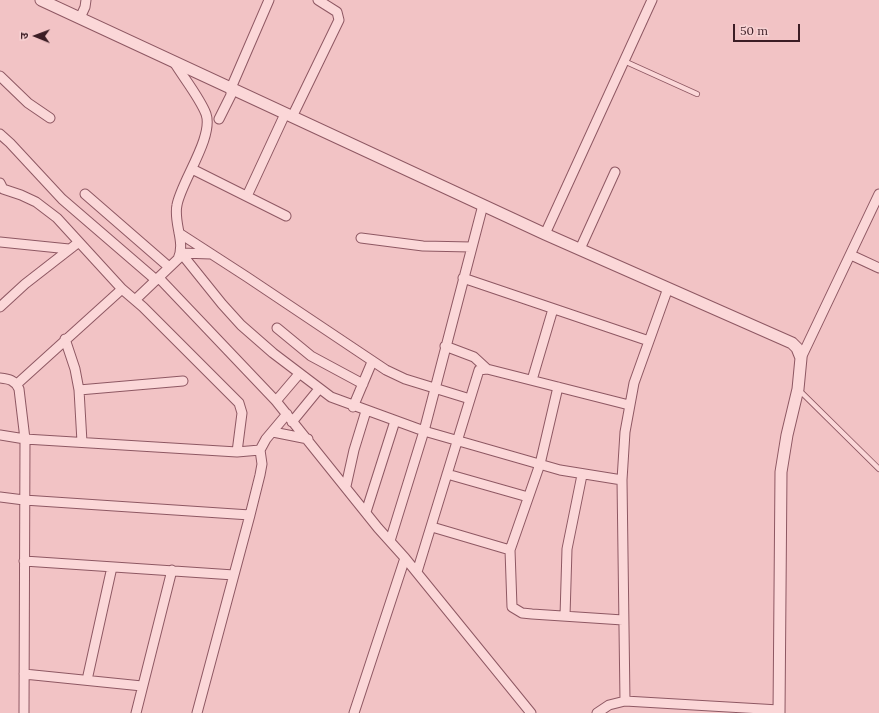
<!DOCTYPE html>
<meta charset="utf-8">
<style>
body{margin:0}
#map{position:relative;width:879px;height:713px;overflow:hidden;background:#f2c3c5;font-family:Lora,"Noto Sans Devanagari",serif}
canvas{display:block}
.north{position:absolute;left:16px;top:16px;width:40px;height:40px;-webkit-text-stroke:3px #f8d3d4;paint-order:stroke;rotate:271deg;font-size:11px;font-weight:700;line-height:16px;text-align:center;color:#3c1d25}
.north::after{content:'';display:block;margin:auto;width:14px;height:18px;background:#3c1d25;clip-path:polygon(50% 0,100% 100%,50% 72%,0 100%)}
.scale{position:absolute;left:733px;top:24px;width:67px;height:18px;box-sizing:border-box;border:2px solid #3c1d25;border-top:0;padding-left:5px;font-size:12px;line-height:14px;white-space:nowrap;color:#3c1d25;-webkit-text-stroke:3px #f8d3d4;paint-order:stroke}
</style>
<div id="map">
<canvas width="879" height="713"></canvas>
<div class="north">उ</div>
<div class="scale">50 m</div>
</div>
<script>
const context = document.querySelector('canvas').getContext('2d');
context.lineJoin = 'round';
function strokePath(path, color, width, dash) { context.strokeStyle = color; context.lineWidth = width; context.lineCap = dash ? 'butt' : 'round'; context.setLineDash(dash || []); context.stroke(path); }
const service = new Path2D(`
 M624 61 697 94
 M799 390 879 469`);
const minor = new Path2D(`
 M80 18 85 7 86 0
 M0 76 28 103 50 118
 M292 117 339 20 337 12 318 0
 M219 119 231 95V88L269 0
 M0 134 10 143 62 199 156 280
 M192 169 286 216
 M0 183 3 189 21 195 36 202 57 218 122 289 143 307 239 403 242 413 237 452
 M85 194 169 267
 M247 196 285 114
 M179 233 247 277 386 370 405 379 470 399
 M545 234 652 0
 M361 238 423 246 471 247
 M0 242 69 249
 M580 249 615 172
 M181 253 222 304 241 325 273 353 331 397 424 431 560 470 622 480
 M181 253 211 254
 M851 255 879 268
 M159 278 276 401 378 528 405 558 531 713
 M463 278 649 341
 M135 300 178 259C186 242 173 223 177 205 181 182 214 137 206 114 200 98 183 77 174 62
 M0 307 25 284 79 242
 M277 328 311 356 363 384
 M65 339 75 369 79 390 82 442
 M445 346 474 357 487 369
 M801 358 879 194
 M0 378C9 379 15 380 19 389L25 439 24 713
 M532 380 553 309
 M17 384 122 289
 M558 387 540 464 510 550 512 607 522 613 532 614 623 620
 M79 390 183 381
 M276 401 299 374
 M353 407 372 362
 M292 422 319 389
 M273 432 308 439
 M0 435 25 439 237 452 260 450
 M447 474 528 497
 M346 486 354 450 366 411
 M0 497 24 500 250 515 197 713
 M366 512 395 421
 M250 515 260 475 262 464 260 450 266 439 287 414
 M432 527 510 550
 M390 541 424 431 483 205
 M24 561 234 575
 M417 572 479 370 487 369 629 405
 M565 616 567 549 582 475
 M24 674 142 686
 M87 680 112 567
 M625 701 622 480 625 432 634 383 668 288
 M136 713 172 570
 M354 713 405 558
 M597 713 609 705 625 701 779 710`);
const tertiary = new Path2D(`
 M41 0 545 234 792 343 797 348 801 358 798 389 787 435 781 472 779 713`);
strokePath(service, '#8e5863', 6);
strokePath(minor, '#8e5863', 11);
strokePath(tertiary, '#8e5863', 13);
strokePath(service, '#fbd7d8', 4.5);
strokePath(minor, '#fbd7d8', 9);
strokePath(tertiary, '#fbd7d8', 11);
</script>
